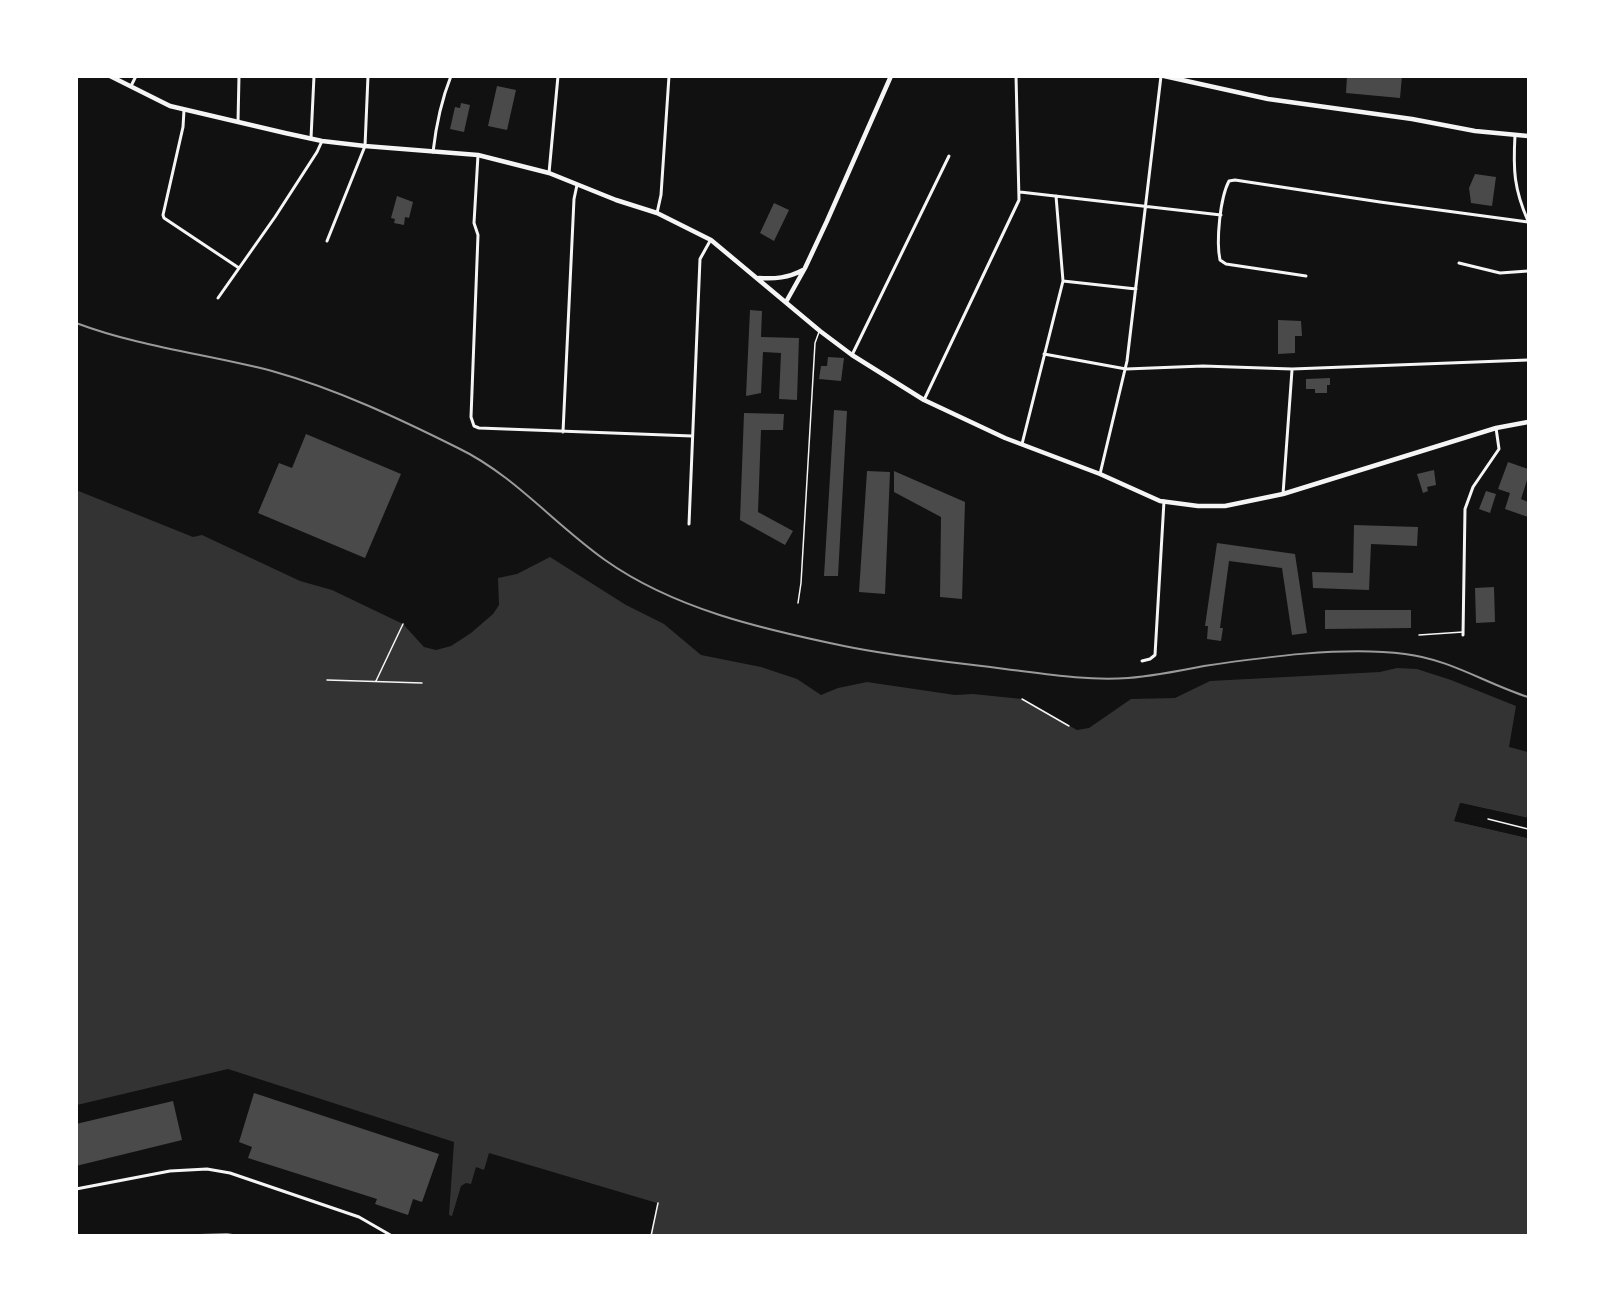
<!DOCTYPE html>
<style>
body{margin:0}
#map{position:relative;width:1605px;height:1312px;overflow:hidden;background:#111;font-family:Figtree,sans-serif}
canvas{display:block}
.frame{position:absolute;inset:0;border:78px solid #fff;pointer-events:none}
</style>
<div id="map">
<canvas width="1605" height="1312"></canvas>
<div class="frame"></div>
</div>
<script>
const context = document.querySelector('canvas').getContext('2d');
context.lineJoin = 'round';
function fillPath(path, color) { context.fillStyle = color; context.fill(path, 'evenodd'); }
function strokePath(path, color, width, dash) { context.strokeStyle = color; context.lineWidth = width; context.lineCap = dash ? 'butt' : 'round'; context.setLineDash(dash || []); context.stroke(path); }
fillPath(new Path2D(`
 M76 490 193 537 202 535 300 581 332 590 403 624 424 647 436 650 451 646 471 633 493 614 499 605 498 578 517 574 550 557 626 605 664 624 701 655 761 667 797 679 821 695 838 688 867 682 955 695 973 694 1022 699 1077 730 1089 728 1131 699 1175 698 1210 681 1380 672 1397 668 1417 669 1451 680 1516 706 1509 747 1528 752V818L1461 803 1455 821 1528 838V1235H651L657 1203 489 1153 484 1170 476 1167 471 1184 466 1183 461 1186 452 1216 449 1215 454 1142 228 1069 77 1105Z`), '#333');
fillPath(new Path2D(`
 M1460 803 1528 818V821L1462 806 1458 819 1528 835V838L1454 821Z`), '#111');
fillPath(new Path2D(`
 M1347 76H1402L1400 98 1346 93Z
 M497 86 516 90 507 130 488 126Z
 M461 103 470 105 464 132 450 129 455 107 460 108Z
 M1475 174 1496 177 1492 206 1471 203 1469 188Z
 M397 196 413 202 409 218 405 217 404 225 394 223 395 219 391 218Z
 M774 203 789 210 774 241 760 233Z
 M750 310 762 311 761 337 799 338 797 400 779 399 781 353 763 352 761 393 746 396Z
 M1278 320 1301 321 1302 336H1295V353L1278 354Z
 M828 357 844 358 841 381 819 379 821 366H827Z
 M1330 378V385H1327V393H1315V389H1306V379Z
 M834 410 847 411 838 576H824Z
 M744 413 784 414 783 430H761L758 512 793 531 785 545 740 520Z
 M306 434 401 474 365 558 258 513 279 463 292 468Z
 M1508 462 1528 469V477L1521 499 1528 502V517L1505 509 1510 493 1498 489Z
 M1434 470 1436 485 1427 487 1428 491 1423 493 1417 474Z
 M867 471 890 472 885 594 859 592Z
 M894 471 965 502 962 599 940 597 941 517 894 492Z
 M1486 491 1496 494 1490 513 1479 509Z
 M1354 525 1418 527 1417 546 1371 544 1369 590 1313 588 1312 572 1353 573Z
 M1217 543 1295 554 1307 633 1292 635 1282 568 1229 561 1220 628H1223L1221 641 1207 639 1208 626H1205Z
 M1494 587 1495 622 1476 623 1475 588Z
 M1325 610H1411V628L1325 629Z
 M254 1093 439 1154 422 1202 413 1199 408 1215 375 1204 377 1199 248 1158 252 1147 239 1142Z
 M173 1101 182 1140 76 1166V1124Z`), '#4a4a4a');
strokePath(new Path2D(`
 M327 680 422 683
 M376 681 403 624
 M1022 699 1069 726
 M651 1236 658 1203`), '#f5f5f5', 1.5);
strokePath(new Path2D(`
 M798 603 801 583 815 343 819 332
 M1419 635 1463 632
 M1488 819 1528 829`), '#f5f5f5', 1.5);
strokePath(new Path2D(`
 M131 86 136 76
 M184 110 183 127 163 215 164 218 239 268
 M238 122 239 76
 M1515 135C1513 170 1514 189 1528 221
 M311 138 314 76
 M433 152C436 126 441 101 451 76
 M478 155 474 223 478 235 471 417 474 426 479 428 692 436
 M549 173 558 76
 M1020 192 1221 215
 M657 213 661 195 669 76
 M327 241 365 146 368 76
 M1459 263 1500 273 1528 271
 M1306 276 1226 264 1220 260C1216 241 1220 198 1229 181L1235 180 1380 202 1528 222
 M1063 281 1136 289
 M218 298 275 217 317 152 322 141
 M1044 354 1126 369 1203 366 1292 369 1528 360
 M852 355 949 156
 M924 400 1019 200 1016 76
 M563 432 574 199 577 185
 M1022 444 1063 281 1056 196
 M1100 474 1127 361 1161 76
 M1283 494 1292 370
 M689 524 700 259 710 241
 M1463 635 1465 509 1473 487 1499 449 1496 428
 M1142 661 1150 659 1155 655 1164 501
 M76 1189 170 1171 207 1169 230 1173 359 1217 392 1236`), '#f5f5f5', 3);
strokePath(new Path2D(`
 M110 76 170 106 285 133 322 141 365 146 478 155 549 173 616 200 657 213 711 240 820 331 852 355 924 400 1005 438 1100 474 1160 501 1198 506H1225L1283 494 1496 428 1528 422
 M1164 76 1268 99 1412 119 1475 131 1528 136
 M759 278C775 279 788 278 803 270
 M786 302 805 268 827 221 891 76`), '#f5f5f5', 4.5);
strokePath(new Path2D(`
 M76 323C140 347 206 354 272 371 336 389 398 418 458 448 514 475 554 524 605 560 674 609 762 629 844 646 897 657 951 662 1005 669 1045 674 1087 681 1128 678 1154 676 1179 671 1204 666 1265 657 1344 646 1405 654 1449 659 1487 684 1528 697
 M172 1236 227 1234 238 1236`), '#9a9a9a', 2);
</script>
